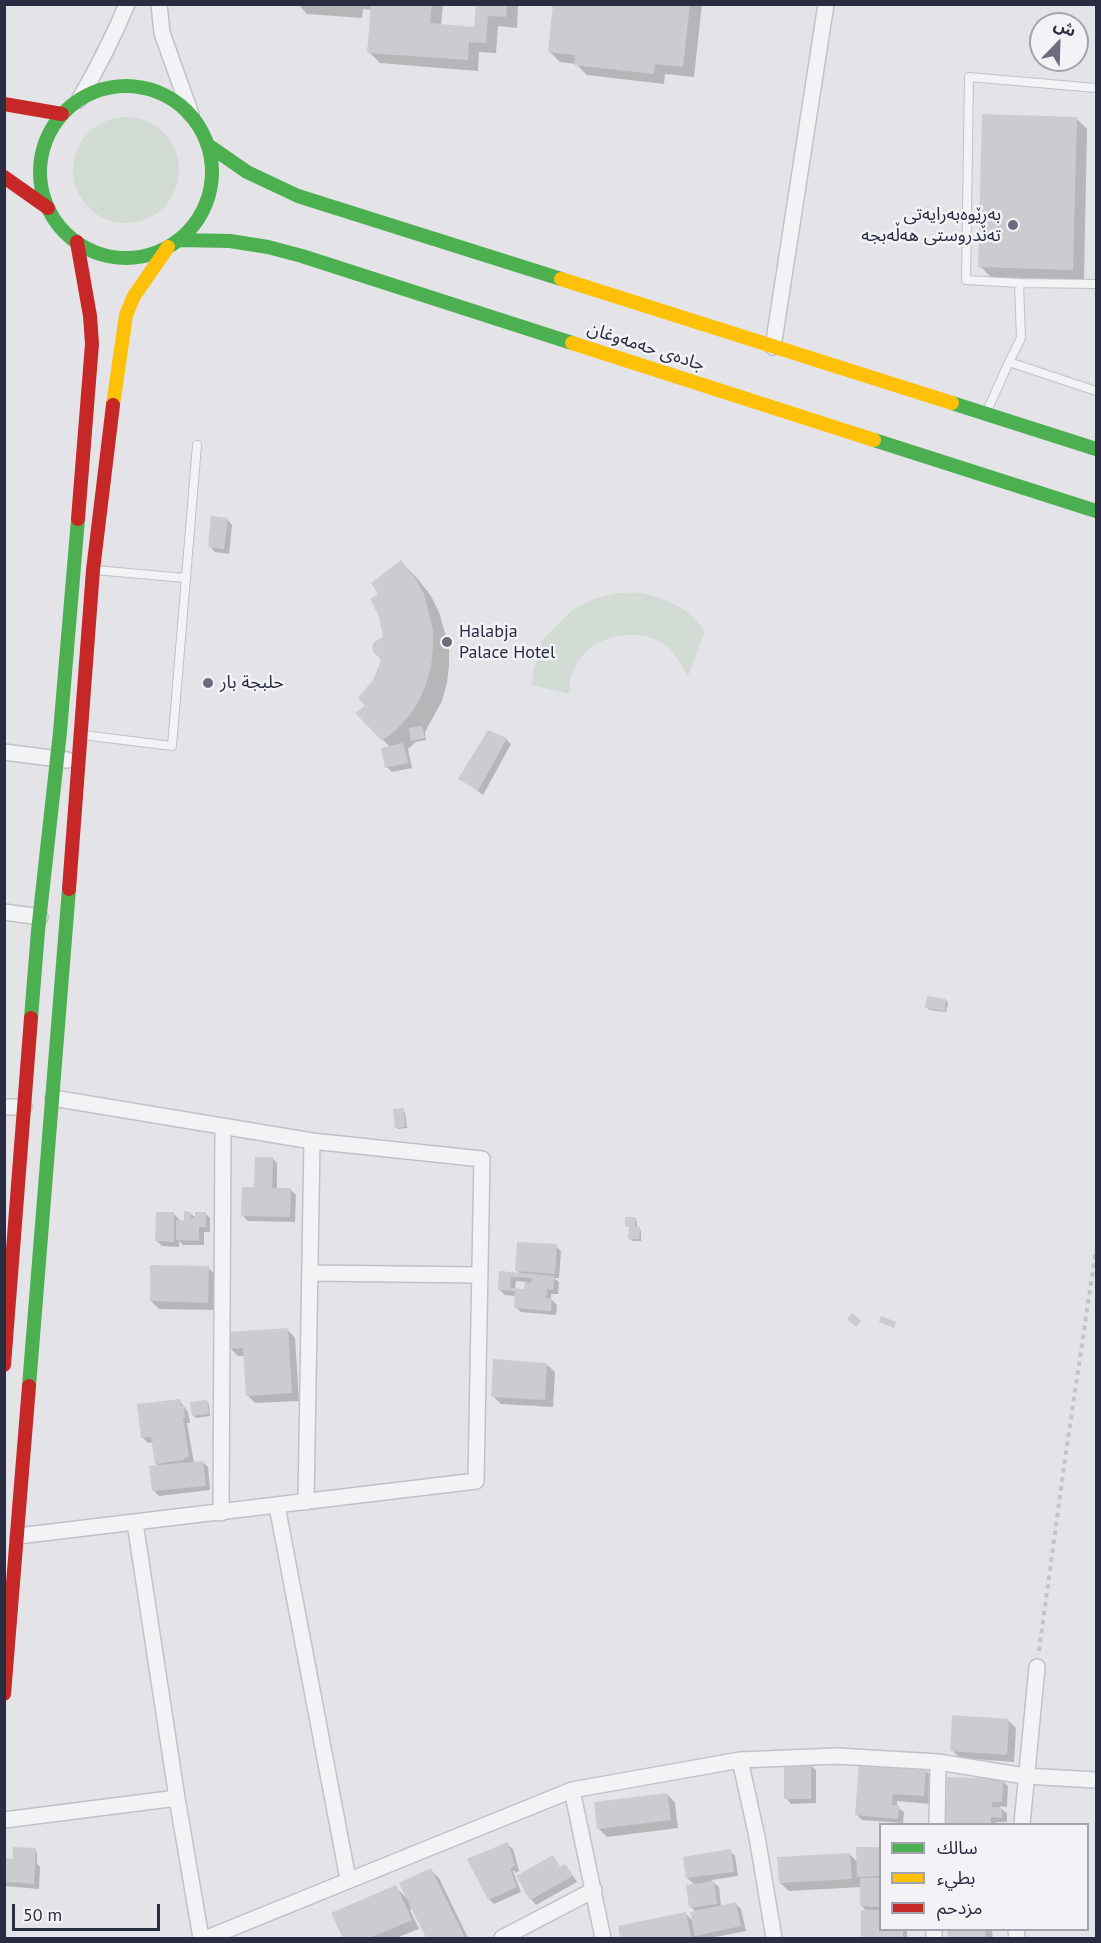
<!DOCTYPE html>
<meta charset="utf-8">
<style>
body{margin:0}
#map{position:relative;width:1101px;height:1943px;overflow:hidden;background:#e4e4e8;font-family:"PT Sans","Noto Sans Arabic",sans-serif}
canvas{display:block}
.frame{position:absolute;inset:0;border:6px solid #2a2d42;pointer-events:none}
.legend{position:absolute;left:879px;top:1823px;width:210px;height:108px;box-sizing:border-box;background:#f2f2f7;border:2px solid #a2a3af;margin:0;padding:8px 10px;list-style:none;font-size:18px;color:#2a2d42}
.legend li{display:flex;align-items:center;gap:12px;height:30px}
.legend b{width:30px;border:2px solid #a2a3af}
.north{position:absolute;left:1029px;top:12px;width:60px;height:60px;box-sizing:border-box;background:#f2f2f7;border:2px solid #a2a3af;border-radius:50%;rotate:23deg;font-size:16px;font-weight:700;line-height:24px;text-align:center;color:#2a2d42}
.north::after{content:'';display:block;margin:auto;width:21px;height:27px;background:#6b6d7c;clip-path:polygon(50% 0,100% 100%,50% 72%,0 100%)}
.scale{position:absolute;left:12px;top:1904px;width:148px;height:27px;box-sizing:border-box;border:3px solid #2a2d42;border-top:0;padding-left:8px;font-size:18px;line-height:21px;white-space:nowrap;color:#2a2d42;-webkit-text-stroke:4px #f2f2f7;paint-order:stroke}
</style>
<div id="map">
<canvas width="1101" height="1943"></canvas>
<div class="frame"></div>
<ul class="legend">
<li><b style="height:8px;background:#4caf50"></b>سالك</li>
<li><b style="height:8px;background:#ffc107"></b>بطيء</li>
<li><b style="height:8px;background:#c62828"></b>مزدحم</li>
</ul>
<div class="north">ش</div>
<div class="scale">50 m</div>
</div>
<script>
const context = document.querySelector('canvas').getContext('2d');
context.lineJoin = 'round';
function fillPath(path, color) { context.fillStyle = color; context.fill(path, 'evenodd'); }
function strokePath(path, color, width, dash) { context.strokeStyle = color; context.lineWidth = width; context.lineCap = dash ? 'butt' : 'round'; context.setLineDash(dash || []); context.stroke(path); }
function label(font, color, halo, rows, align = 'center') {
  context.font = font + ' "PT Sans","Noto Sans Arabic",sans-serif'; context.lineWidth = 5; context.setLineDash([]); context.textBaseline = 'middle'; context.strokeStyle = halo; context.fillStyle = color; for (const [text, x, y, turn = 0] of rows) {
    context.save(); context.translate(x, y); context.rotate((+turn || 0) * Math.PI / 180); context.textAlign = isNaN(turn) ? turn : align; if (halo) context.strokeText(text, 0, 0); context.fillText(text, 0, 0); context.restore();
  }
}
fillPath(new Path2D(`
 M73 170a53 53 0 1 1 106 0a53 53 0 1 1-106 0Z
 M617 593C625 593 633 592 641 593 665 597 693 610 705 632L688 676C681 665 672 647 659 641 629 627 590 637 575 667 574 671 570 676 570 680 569 684 570 690 570 694L532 685 533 672 542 640 572 610 594 599Z`), '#d2dbd4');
fillPath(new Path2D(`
 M298 4H443L441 26 475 29 477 4 518 6 517 28 498 26 496 53 479 52 478 71 380 63 369 52 372 10 363 9 362 18 307 14Z
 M554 4H702L694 77 665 74 664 84 587 75 576 64 560 62 549 51Z
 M1076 118 1087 129 1084 280 991 277 980 266Z
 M227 519 232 525 229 554 215 552 210 547Z
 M401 562 417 578 431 596 439 612 449 647V665L447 683 442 701 425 732 426 740 416 742 408 749 412 768 392 772 387 767 390 747 357 714 367 707 382 660 374 652 385 638 380 595Z
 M506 739 511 744 483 795 460 778Z
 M946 1000 948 1003 946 1012 929 1010 927 1007Z
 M403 1110 405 1112 407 1128 398 1129 396 1127Z
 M272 1158 277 1163V1189H290L296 1195 295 1222 248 1221 243 1216Z
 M190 1213 197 1219 205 1213 210 1218V1232H204V1245H183L179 1241V1247L162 1246 157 1241 174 1214 179 1219V1222H185Z
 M635 1219 637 1221V1228L641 1231V1241H632L630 1238V1228L626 1226Z
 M556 1246 561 1251 559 1278H554L559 1282 558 1294H551V1299L557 1305 556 1315 521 1312 515 1307 516 1296 505 1295 500 1290 501 1273 521 1275 517 1270ZM516 1281 527 1282 526 1290H515Z
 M208 1267 216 1276V1310L159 1309 151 1301Z
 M287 1329 295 1338 299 1401 255 1403 247 1395 245 1356H238L230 1348Z
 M546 1364 555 1372 553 1407 501 1404 493 1396Z
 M180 1401 188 1412 190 1423H187L194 1463 203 1462 208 1467 210 1490 159 1496 153 1490 159 1466 156 1464 153 1442 148 1443 143 1438Z
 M207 1402 209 1404 210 1416 196 1418 194 1416Z
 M1008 1720 1016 1728 1014 1762 960 1758 952 1750Z
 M810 1765 816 1770V1803L791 1804 786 1798Z
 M925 1770 933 1778 931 1804 897 1801V1807L904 1812 903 1823 862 1820 857 1815Z
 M949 1779 1002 1781 1008 1786 1007 1807 999 1806 1007 1814V1822H996V1824H947Z
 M667 1794 675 1803 678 1828 607 1837 599 1829Z
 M507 1844 513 1849 519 1871 516 1873 514 1870 513 1871 521 1892 494 1904 489 1899Z
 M858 1848H880V1930H907V1938H862L867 1912 861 1905V1887L789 1891 780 1883 850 1854 858 1863Z
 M35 1849 37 1852V1864L40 1867 39 1889 4 1886V1859L14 1860Z
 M730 1851 735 1856 738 1876 711 1880 719 1887 721 1907 736 1904 741 1909 746 1931 710 1938H622L619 1927 686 1914 694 1922 696 1912 691 1907 695 1885 687 1878Z
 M553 1857 561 1868 565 1866 570 1871 577 1882 536 1905 531 1899Z
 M431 1870 439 1878 468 1938H427L413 1908 410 1910 419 1929 396 1938H344L333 1913 395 1887 408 1899Z
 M949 1930H992L993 1938H950Z`), '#0003');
fillPath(new Path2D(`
 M371 4H432L430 23 474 27 476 4H507L506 17 488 16 486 43 469 42 468 60 367 53Z
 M553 4H690L683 67 655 64 654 74 574 65 575 55 548 52Z
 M982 114 1077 117 1073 270 978 267Z
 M211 516 228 518 224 549 208 547Z
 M401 560 415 578 424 594 433 630V648L431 666 426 684 419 701 409 716 396 730 382 741 355 713 365 706 358 698 373 680 382 658 373 652 372 647 374 642 383 637 379 617 370 599 378 594 371 583Z
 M422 726 425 738 411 741 409 728Z
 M488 730 507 738 478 791 458 779Z
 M403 743 408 763 385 768 381 748Z
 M927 996 946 999 945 1011 925 1008Z
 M404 1108 405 1127 395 1128 393 1109Z
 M255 1157H273L272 1188H291L290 1217 241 1216 242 1187H254Z
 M184 1211 191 1212V1218H195V1212H206V1227H199V1241L176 1240V1220H184Z
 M156 1212H174V1242L155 1241Z
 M625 1217H636L635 1227H640L639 1239H628L629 1227H625Z
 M517 1242 557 1244 555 1274 515 1271Z
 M150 1265 209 1266 208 1303 150 1301Z
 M499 1271 554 1276 553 1290 547 1289 546 1298H552L551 1311 514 1308 515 1291 498 1290ZM511 1277 532 1278 531 1283 525 1282 524 1289 510 1288Z
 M852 1313 861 1321 856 1327 847 1319Z
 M881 1316 896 1322 894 1328 879 1322Z
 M288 1328 292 1393 246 1396 243 1348 228 1349 227 1332Z
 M493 1359 547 1363 545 1400 491 1397Z
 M180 1399 181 1406H184L185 1418H183L189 1457 184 1458V1460L155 1464 151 1437 141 1438 137 1404Z
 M207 1400 209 1414 192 1416 190 1402Z
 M203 1461 206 1486 152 1491 149 1466Z
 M952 1715 1009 1719 1007 1755 950 1751Z
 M859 1763 926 1768 924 1796 893 1794 892 1805H899L898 1819 855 1815Z
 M784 1764H811V1799H784Z
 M947 1777 1003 1779 1002 1802H992V1807L1002 1808V1818L991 1817V1824H945Z
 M667 1793 671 1820 597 1829 594 1802Z
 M508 1842 515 1865 510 1869 517 1887 488 1900 467 1859Z
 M13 1847 36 1848 34 1884 4 1882V1858L13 1859Z
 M856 1847H880V1876L857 1877Z
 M731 1849 734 1872 686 1878 683 1857Z
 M850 1853 852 1879 779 1883 777 1857Z
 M553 1855 560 1867 565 1864 573 1876 530 1900 516 1876Z
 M431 1868 465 1938H426L399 1883Z
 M860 1878H880V1907L860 1906Z
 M714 1881 717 1904 689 1908 686 1885Z
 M396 1885 412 1920 370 1938H343L331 1913Z
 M736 1902 741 1926 695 1936 690 1912Z
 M861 1910H880V1930H903V1938H861Z
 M686 1912 691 1938H620L618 1926Z
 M947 1930H985L986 1938H948Z`), '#cbcbd0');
const lane = new Path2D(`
 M1096 88 969 77 966 280 1019 283 1096 284
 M1009 362 1021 338 1019 283
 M987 411 1009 362 1096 391
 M95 570 185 578
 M83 735 172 746 197 445`);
const street = new Path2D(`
 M159 4 162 33 191 114
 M79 100C97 69 113 38 127 4
 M773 347 826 4
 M4 752 67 760
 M4 912 40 917
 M4 1107H24
 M310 1273 480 1275
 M306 1502 312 1141
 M277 1506 348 1879
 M221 1513 223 1127
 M135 1523 177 1798 201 1938
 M18 1536 476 1481 482 1159 312 1141 53 1098
 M740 1760 757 1837 774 1938
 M572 1790 603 1938
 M4 1820 177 1798
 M937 1824 938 1762
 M1022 1824 1037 1667
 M1016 1930 1017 1938
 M207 1938 572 1790 740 1760 837 1756 938 1762 1025 1776 1096 1780
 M502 1938 594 1890
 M934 1938V1930`);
strokePath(lane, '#c1c1c6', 10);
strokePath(street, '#c1c1c6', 18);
strokePath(new Path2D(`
 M1039 1651 1064 1466 1096 1249`), '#c3c3c8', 4, [4.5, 4.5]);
strokePath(lane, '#f3f3f5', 8);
strokePath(street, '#f3f3f5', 15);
strokePath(new Path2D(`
 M40 172a86 86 0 1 1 172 0a86 86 0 1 1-172 0Z
 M208 145 247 172 298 196 561 279
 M180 240 230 241 268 247 302 256 572 343
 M952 403 1096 449
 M874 440 1096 511
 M31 1018 38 931 60 732 78 519
 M29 1386 69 889`), '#4caf50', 14);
strokePath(new Path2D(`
 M561 279 952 403
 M572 343 874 440
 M113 405 126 315 134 296 168 247`), '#ffc107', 14);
strokePath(new Path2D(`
 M4 104 62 114
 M4 177 48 208
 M77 242 90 316 92 344 78 519
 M69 889 93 570 113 405
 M4 1365 31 1018
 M4 1694 29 1386`), '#c62828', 14);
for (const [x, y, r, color] of [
 [1013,225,6,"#6b6d7c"],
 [447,642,6,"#6b6d7c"],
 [208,683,6,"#6b6d7c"]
]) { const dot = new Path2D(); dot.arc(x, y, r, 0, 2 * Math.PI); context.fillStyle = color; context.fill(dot); strokePath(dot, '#f2f2f7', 2); }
label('18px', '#2a2d42', '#f2f2f7', [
 ["بەڕێوەبەرایەتی",1001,215,"right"],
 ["تەندروستی هەڵەبجە",1001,236,"right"],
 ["Halabja",459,632],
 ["Palace Hotel",459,653],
 ["حلبجة بار",220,683]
], 'left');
label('18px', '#2a2d42', '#f2f2f7', [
 ["جادەی حەمەوغان",646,347,18]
]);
</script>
